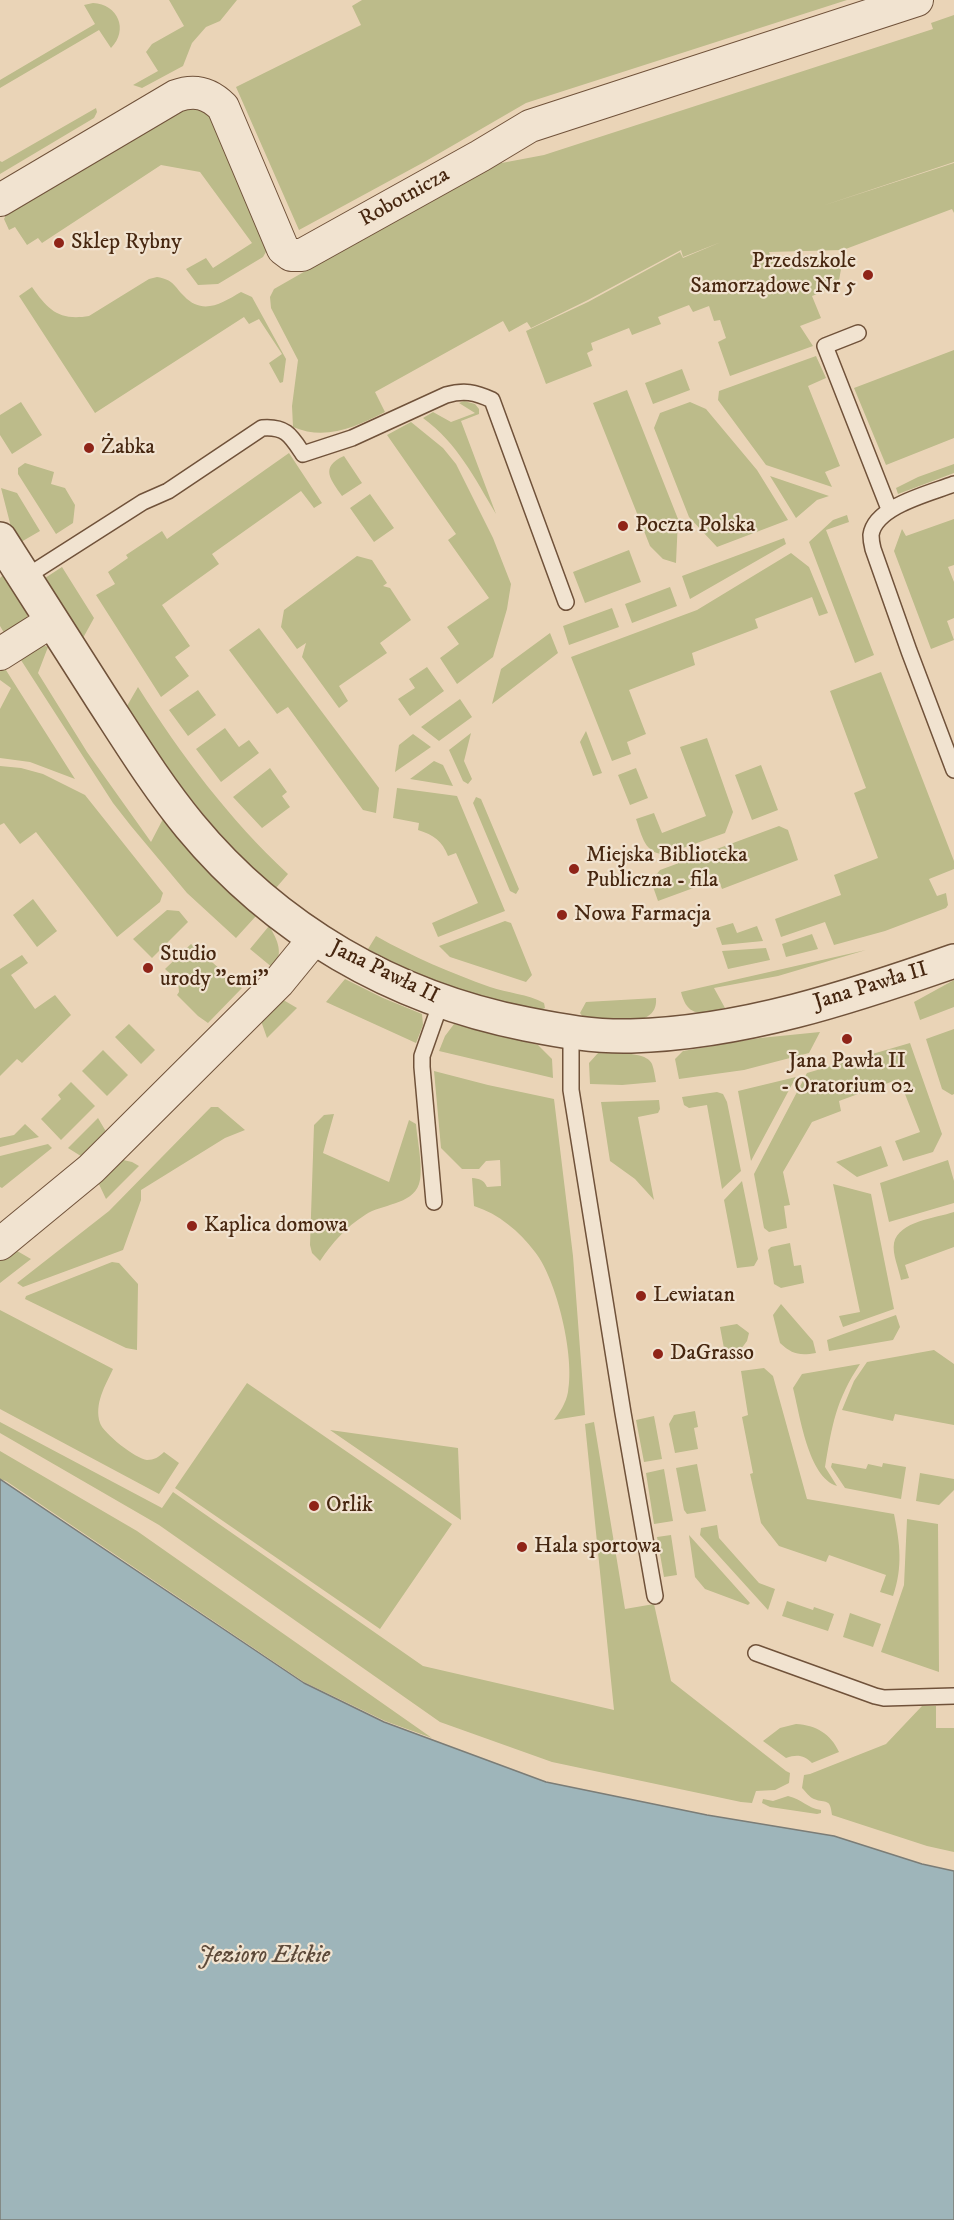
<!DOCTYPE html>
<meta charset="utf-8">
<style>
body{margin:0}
canvas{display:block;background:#ead4b7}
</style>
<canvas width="954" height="2220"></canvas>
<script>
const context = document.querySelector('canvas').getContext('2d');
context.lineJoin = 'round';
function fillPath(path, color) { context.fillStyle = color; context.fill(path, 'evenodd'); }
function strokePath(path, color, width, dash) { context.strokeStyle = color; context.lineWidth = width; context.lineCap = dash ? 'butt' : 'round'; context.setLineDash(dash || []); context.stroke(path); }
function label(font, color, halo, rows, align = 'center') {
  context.font = font + ' "IM FELL DW Pica",serif'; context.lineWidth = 4.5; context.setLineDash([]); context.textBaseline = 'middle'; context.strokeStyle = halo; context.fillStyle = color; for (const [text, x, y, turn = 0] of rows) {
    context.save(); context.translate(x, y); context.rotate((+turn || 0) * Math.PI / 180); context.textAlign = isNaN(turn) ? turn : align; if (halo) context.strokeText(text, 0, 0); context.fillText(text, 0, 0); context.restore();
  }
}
fillPath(new Path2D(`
 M169 0H237L220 21 206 27 192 43 183 66 142 88 133 85 158 71 146 52 152 44 184 26Z
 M362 0H847L526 103 426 161 299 230 236 87 361 25 352 6Z
 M93 3C118 4 129 30 111 48L99 30 0 88V80L95 24 84 5Z
 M954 15V162L822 206 954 163V213L952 209 843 250 769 252 772 260 843 258 838 286 812 296 821 318 800 326 813 346 730 376 718 342 726 338 720 320 714 321 709 306 693 312 689 305 658 317 661 324 632 335 629 328 591 343 593 350 587 353 592 366 546 384 526 331 588 302 680 252 683 258 721 242 683 257 681 250 588 300 531 328 527 322 509 332 503 321 375 392 385 412C355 427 326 441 293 427L292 406 298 360 271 308 270 297 274 289 491 165 544 155 933 29 931 23Z
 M190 106 208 111 270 245 263 257 218 284 198 285 186 269 206 258 213 268 252 243 200 172 161 165 42 243 38 238 27 245 15 227 9 230 4 219 7 213 182 108Z
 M96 108 97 112 94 118 0 174V161L2 162Z
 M157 277C174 280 173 285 184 296 203 316 222 303 241 292L252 297 286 359 283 382 280 383 269 363 282 354 259 319 249 324 244 317 95 413 19 296 32 287C48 310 59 321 89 316L149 279Z
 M954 350V438L886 465 854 388Z
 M816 356 826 378 808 386 840 466 825 472 832 487 766 465 718 400 719 391Z
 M682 369 690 390 653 404 645 383Z
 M627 390 678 519 676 563 663 559 650 546 593 403Z
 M464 401 475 404 479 409V414L461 421 496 514C474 477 458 444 423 418L433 412 451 422 475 413 459 403Z
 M21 402 42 435 12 454 0 435V415Z
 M690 402 706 409 757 470 788 520 717 547 689 517 654 428 660 413Z
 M411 422 443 448 456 464 493 538 511 584 507 609 493 657 457 684 440 658 459 644 447 627 489 598 448 540 456 534 387 435Z
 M289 453 322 503 314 508 301 491 212 554 219 564 162 605 190 646 175 657 189 676 161 697 96 595 115 584 108 572 128 558 126 555 162 531 167 539Z
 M344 456 362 483 342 496C331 480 319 467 344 456Z
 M25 463 54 472 51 484 65 488 75 505 73 523 56 534 18 474V468Z
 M954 464V473L898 494 896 488 918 477Z
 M770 476 829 496 817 500 796 518Z
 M1 488 17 493 40 531 21 542 11 527Z
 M370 494 394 528 374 542 350 508Z
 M847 515 849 522 826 530 874 655 855 663 809 542 833 520Z
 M954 519V565L948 567 954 582V618L947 621 954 640 931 649 894 551 902 529 906 536Z
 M784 538 786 544 690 599 682 576Z
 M629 550 641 582 585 603 573 572Z
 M791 553 809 567 828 613 819 616 812 597 755 619 758 628 692 653 695 665 629 690 646 734 627 742 631 754 612 761 571 657 697 610Z
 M357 556 372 560 387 583 383 586 390 588 411 620 380 643 387 653 339 686 348 701 339 708 302 657 306 643 297 649 281 627 284 610Z
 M62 567 94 618 83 638 45 578Z
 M3 575 27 614V624L6 636 0 626V578Z
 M670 587 677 606 632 623 625 604Z
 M612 608 619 627 569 645 563 626Z
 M259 628 379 788 376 813 363 810 288 707 277 714 229 650Z
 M550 633 558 653 492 704 501 669Z
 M43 645 48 647 38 673 87 752 151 842 163 819 209 872 256 916 236 938 187 893 131 826 113 803 19 657Z
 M4 667 75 779 30 762 0 758V709L11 688 0 680V670Z
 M427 667 444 691 410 716 398 699 415 688 409 679Z
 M881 672 954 861V869L929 879 937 896 946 893 948 905 946 908 885 931 834 945 825 922 781 937 775 919 841 895 834 875 878 858 854 793 866 788 830 691Z
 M138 687C181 755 229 819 288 874L276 888C216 837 168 773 127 706Z
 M198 690 216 715 188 736 169 710Z
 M460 699 472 717 439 741 421 727Z
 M225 728 239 747 249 740 259 753 221 782 196 749Z
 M586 731 602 773 593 776 580 742Z
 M471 733 464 761 472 779 468 784 463 781 449 750Z
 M413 734 431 747 395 772 399 745Z
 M707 738 733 812 725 833 666 854C645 855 642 836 636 819L654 813 662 833 706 816 680 747Z
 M434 761 443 765 453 786 410 779Z
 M761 765 778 810 752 820 735 775Z
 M0 766 21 768 43 774 85 795 163 893 160 902 117 937 36 832 20 844 4 823 0 825Z
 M270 768 287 792 282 796 290 807 262 828 233 797Z
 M636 768 648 798 630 805 618 775Z
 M397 788 457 796 505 911 438 937 432 923 478 903 456 853 448 856C442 841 434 835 418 830L419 823 393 818Z
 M476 797 481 799 519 889 516 894 510 891 473 803Z
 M779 826 788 830 798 860 722 889 718 879 658 901 651 881 660 870Z
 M33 899 57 931 37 947 13 915Z
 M167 910 179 911 188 922 152 958 133 939Z
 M505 921 511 923 532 975 526 982 450 957 439 946Z
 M733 923 737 933 757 926 763 941 722 945 716 928Z
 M269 926C278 940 284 954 273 968L250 949Z
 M812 934 818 949 786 957 782 944Z
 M376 936C413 957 451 973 490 987 507 993 528 994 544 1003L545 1008 541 1010C480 997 422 980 368 949Z
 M191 944 242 988 208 1023 198 1016 177 995 179 992 178 981 165 969Z
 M766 948 770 960 728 969 722 951Z
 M866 950 778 976 714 988 725 1008C704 1013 688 1020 681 992Z
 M22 955 28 963 11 975 35 1009 55 995 71 1015 22 1063 17 1059 0 1076V969Z
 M345 979 383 998 422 1014 423 1025 416 1043 326 1002Z
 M954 980V1007L920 1020 914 1002Z
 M280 998 297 1008 267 1038 260 1018Z
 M656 998C659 1032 604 1019 583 1017L580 1013 586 1002Z
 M129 1024 155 1050 141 1064 115 1037Z
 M454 1024 538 1045 552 1059 553 1078 439 1051 445 1036Z
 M954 1029V1094L952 1095 942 1089 926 1039Z
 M820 1032 809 1053 744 1070 679 1079 675 1059 683 1051 760 1038Z
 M910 1043 942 1134 933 1152 903 1161 895 1141 920 1132 899 1079 839 1101 841 1111 812 1122 783 1172 790 1205 784 1206 787 1228 769 1232 764 1228 754 1174 807 1073Z
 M103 1050 128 1075 107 1096 82 1071Z
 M598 1053C612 1054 646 1050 652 1064 654 1069 655 1077 656 1082L622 1085 590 1084 589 1063Z
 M434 1071 488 1085 554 1099 573 1256 585 1415 554 1420C560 1412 566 1403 568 1392 575 1357 557 1280 535 1252 519 1231 499 1214 474 1206L472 1178C480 1179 483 1179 487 1187L501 1186 500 1160 486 1161 479 1169H462L441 1148Z
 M796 1077 751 1161 738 1091Z
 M71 1082 95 1106 61 1140 41 1119 61 1099 58 1095Z
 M717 1092 723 1094 727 1102 741 1171 722 1189 707 1105 689 1108 684 1105 682 1097Z
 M659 1100 660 1109 658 1113 638 1117 654 1200 635 1179 610 1161 601 1102Z
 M211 1107H218L245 1130 225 1138 141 1190V1200L123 1250 23 1287 17 1283 109 1211Z
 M334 1114 323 1153 389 1182 409 1120 416 1124C417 1139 424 1170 419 1184 412 1205 381 1204 365 1215 346 1227 333 1242 320 1261L312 1253 310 1245 314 1125 324 1115Z
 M98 1118 108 1135 84 1158 68 1148Z
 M25 1124 39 1137 0 1147V1138L14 1135Z
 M48 1144 52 1148 2 1188 0 1187V1156Z
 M881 1146 888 1166 857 1177 836 1162Z
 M119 1159 132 1162 139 1166 106 1199 97 1180Z
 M948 1160 954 1181V1203L889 1222 880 1183Z
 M742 1181 758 1259 754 1266 737 1268 724 1200Z
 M833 1184 871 1194 894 1309 843 1327 839 1316 860 1312Z
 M954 1212V1247L905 1265 909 1278 901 1280C899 1269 892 1254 894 1243 899 1221 936 1218 954 1212Z
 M790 1243 794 1266 801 1265 804 1283 781 1288 774 1284 768 1250 771 1247Z
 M12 1248 31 1259 0 1283V1258Z
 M112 1262 119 1263 138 1284 137 1350 126 1348 25 1299 26 1296Z
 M781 1304 813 1341 816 1353C799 1356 792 1354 780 1343L773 1315Z
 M0 1310 113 1369C105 1386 94 1404 100 1423 103 1433 136 1459 147 1460 154 1460 159 1457 164 1452L179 1463 159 1494 0 1409Z
 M896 1315 900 1327 893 1340 829 1351 827 1340Z
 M737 1324 749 1333 747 1341 735 1357 726 1359 720 1327Z
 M934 1350 954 1364V1425L895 1414 893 1421 842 1410 854 1381 867 1362Z
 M860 1364C836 1400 832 1425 825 1467L837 1486C808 1477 800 1415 793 1388L802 1374Z
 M764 1368 773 1376 807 1499 894 1514C900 1544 903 1567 893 1596L880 1592 886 1575 829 1555 826 1562 779 1546 761 1523 750 1474 753 1473 742 1417 748 1415 741 1371Z
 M247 1383 452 1524 380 1629 175 1488Z
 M695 1411 698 1427 694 1428 698 1449 675 1453 669 1424 674 1415Z
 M654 1416 662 1459 644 1462 636 1420Z
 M0 1422 162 1508 173 1492 423 1666 614 1710 585 1424 594 1422 625 1609 654 1604 671 1681 786 1771 790 1773 789 1783 775 1790 756 1791 752 1803 741 1802 552 1762 440 1722 159 1525 0 1433Z
 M330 1430 458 1448 461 1520Z
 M0 1451 137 1531 432 1738 385 1721 304 1682 6 1481 0 1479Z
 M832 1463 866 1469 868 1464 882 1467 883 1463 906 1467 901 1499 845 1488 831 1467Z
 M697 1464 706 1511 687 1514 684 1510 676 1468Z
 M664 1469 673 1521 654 1524 646 1473Z
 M920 1473 954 1479V1490L939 1505 916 1501Z
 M907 1519 938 1524 939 1672 881 1652 904 1585Z
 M717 1525 719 1538 759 1583 775 1589 768 1610 700 1535 701 1528Z
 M671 1535 677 1575 664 1577 657 1537Z
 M689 1535 750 1603 748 1605 705 1589 695 1577Z
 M787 1601 813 1610 814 1607 834 1614 828 1631 782 1616Z
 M850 1613 881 1624 873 1647 843 1637Z
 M922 1706H936V1728H954V1852L927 1846 832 1815C830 1797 826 1804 814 1799 810 1798 805 1791 802 1788L804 1775 810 1774 886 1744Z
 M796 1724C816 1725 831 1734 839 1752L812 1763C804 1755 797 1754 786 1758L763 1741 780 1728Z
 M788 1796C802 1799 807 1808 821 1810V1813L817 1814 770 1807 762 1803 763 1799 773 1801Z`), '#bcbb8a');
const water = new Path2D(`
 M0 1479 304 1683 384 1722 546 1782 707 1815 834 1836 922 1864 954 1871V2220H0Z`);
fillPath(water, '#9eb5ba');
strokePath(water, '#7b7c76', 1.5);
const service = new Path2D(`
 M858 333 825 346 889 509
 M954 484C931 493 875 506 871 535 871 539 872 545 873 549L909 651 954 770
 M24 578 143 502 168 491 262 428C286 426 291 436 303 454L352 438 446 395C464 390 475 392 492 400L566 602
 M571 1033V1090L623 1413 655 1596
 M434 1202 422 1067V1056L441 1002
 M756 1653 875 1696 884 1698 954 1696`);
const minor = new Path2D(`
 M0 200 176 96C195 89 209 93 223 107L283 249 291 255H302L480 156 530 126 917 0
 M0 654 52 621
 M0 1244 91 1169 278 983 314 939`);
const tertiary = new Path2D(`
 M0 539C34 592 68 646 102 699 130 742 157 786 190 826 276 930 394 998 526 1024 561 1031 595 1037 631 1036 742 1033 851 997 954 961`);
strokePath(service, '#70523a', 18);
strokePath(minor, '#70523a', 34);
strokePath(tertiary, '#70523a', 36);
strokePath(service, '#f1e3d0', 15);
strokePath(minor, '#f1e3d0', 32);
strokePath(tertiary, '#f1e3d0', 33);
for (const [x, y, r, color] of [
 [59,243,6,"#8f2418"],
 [868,275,6,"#8f2418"],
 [89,448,6,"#8f2418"],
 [623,526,6,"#8f2418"],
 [574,869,6,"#8f2418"],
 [562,915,6,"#8f2418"],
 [148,968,6,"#8f2418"],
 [847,1039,6,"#8f2418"],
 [192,1226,6,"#8f2418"],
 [641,1296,6,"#8f2418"],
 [658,1354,6,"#8f2418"],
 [314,1506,6,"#8f2418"],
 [522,1547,6,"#8f2418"]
]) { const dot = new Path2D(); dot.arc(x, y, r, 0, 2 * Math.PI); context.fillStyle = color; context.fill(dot); strokePath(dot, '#f1e3d0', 2); }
label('22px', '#472710', '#f1e3d0', [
 ["Robotnicza",405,198,-29],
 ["Jana Pawła II",384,973,26],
 ["Jana Pawła II",871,987,-17]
]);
label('22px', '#472710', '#f1e3d0', [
 ["Sklep Rybny",71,243],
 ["Przedszkole",856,262,"right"],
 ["Samorządowe Nr 5",856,287,"right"],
 ["Żabka",101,448],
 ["Poczta Polska",635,526],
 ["Miejska Biblioteka",586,856],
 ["Publiczna - fila",586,881],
 ["Nowa Farmacja",574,915],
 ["Studio",160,955],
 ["urody \"emi\"",160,980],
 ["Jana Pawła II",847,1062,"center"],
 ["- Oratorium 02",847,1087,"center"],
 ["Kaplica domowa",204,1226],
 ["Lewiatan",653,1296],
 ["DaGrasso",670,1354],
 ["Orlik",326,1506],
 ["Hala sportowa",534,1547]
], 'left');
label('italic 24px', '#5d4a3a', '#f1e3d0', [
 ["Jezioro Ełckie",264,1957]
]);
</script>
